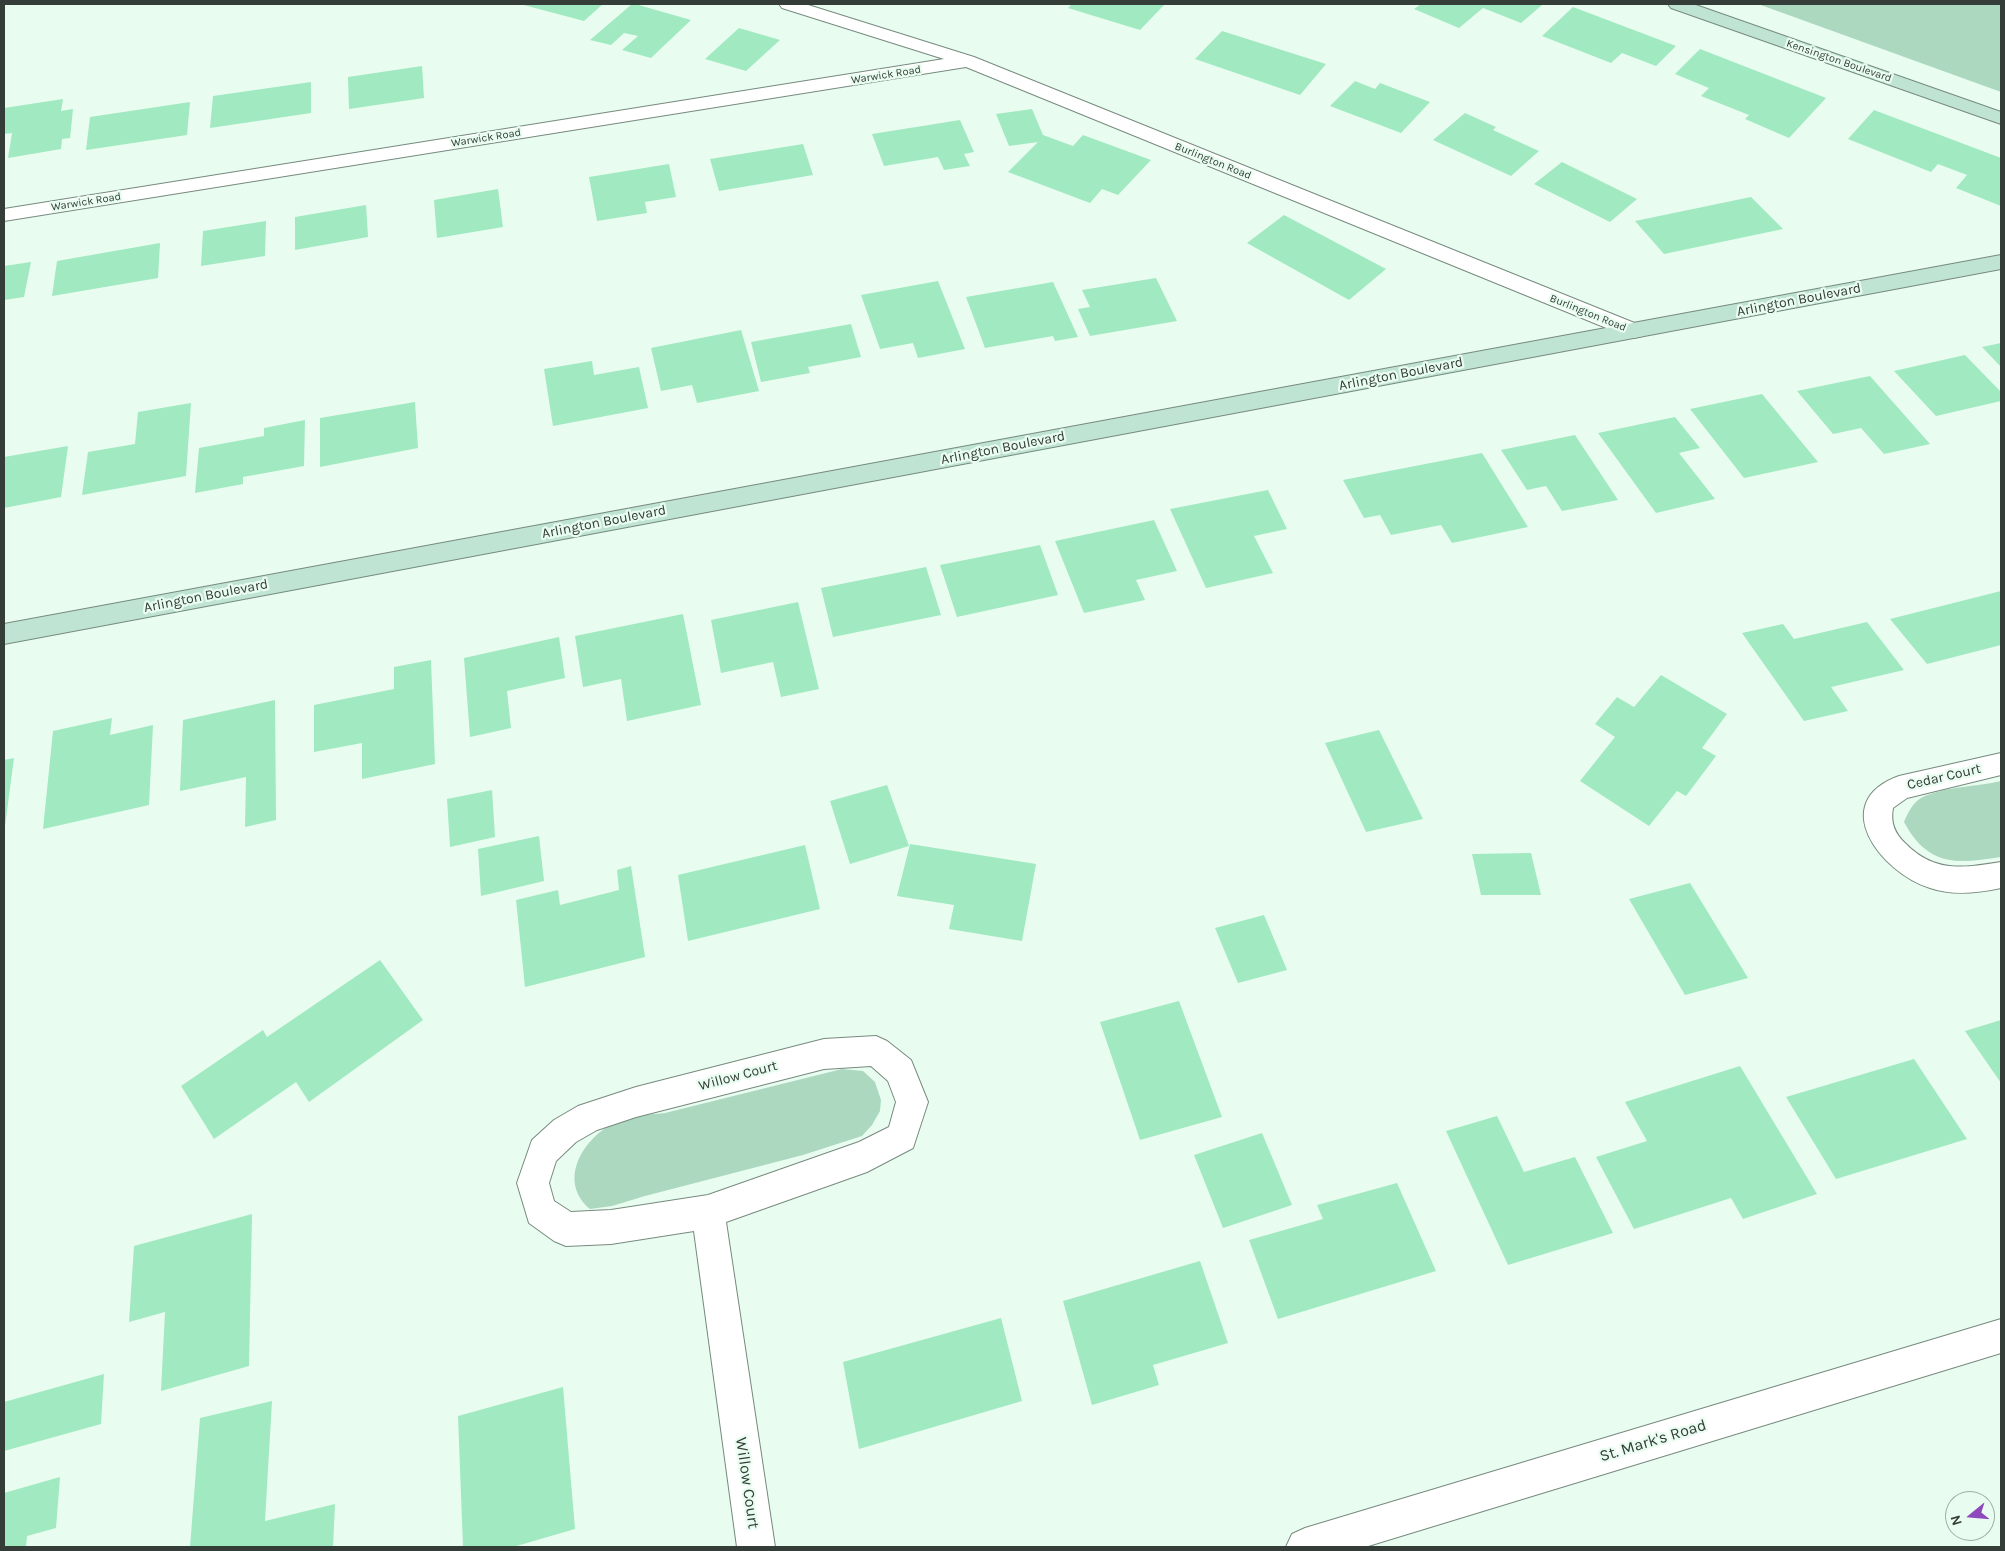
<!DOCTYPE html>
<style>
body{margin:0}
#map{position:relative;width:2005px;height:1551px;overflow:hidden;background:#e8fdf0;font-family:Karla,sans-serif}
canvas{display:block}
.frame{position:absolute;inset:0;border:5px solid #353d38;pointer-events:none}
.north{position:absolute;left:1945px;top:1491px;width:50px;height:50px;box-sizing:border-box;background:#e8fdf0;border:1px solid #a0b0a6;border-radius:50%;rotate:253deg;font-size:14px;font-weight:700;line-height:20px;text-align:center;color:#353d38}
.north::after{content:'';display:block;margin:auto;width:18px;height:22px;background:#8e49bc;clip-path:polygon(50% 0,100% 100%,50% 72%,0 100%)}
</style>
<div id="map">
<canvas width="2005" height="1551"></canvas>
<div class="frame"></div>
<div class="north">N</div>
</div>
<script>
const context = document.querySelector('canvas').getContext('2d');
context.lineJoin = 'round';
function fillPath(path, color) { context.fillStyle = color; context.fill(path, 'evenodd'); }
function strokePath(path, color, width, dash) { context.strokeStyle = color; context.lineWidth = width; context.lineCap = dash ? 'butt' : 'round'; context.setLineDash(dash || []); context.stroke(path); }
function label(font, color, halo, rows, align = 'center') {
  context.font = font + ' Karla,sans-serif'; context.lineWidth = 4.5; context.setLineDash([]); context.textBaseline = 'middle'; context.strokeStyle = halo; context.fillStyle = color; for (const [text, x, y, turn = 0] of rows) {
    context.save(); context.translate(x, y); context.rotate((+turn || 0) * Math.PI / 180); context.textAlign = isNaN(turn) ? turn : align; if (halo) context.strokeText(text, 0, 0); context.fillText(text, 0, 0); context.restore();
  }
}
fillPath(new Path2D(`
 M1758 4H2001V92Z
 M2001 781V857C1957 864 1928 867 1904 822 1908 812 1914 801 1923 797 1947 786 1976 787 2001 781Z
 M842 1069 863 1071 875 1082 881 1100 880 1111 872 1125 862 1136 803 1155 645 1196 612 1206 590 1209C558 1182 581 1141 612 1124 627 1115 647 1115 665 1113Z`), '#acd8bf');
fillPath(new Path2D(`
 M520 4H603L584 21Z
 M632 4H635L691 20 651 58 622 50 638 36 624 33 611 45 590 40Z
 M1072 4H1165L1140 30 1068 8Z
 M1421 4H1538L1542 5 1521 23 1483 8 1459 28 1414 9Z
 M1573 7 1676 46 1656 66 1622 53 1611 63 1542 36Z
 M739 28 780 40 746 71 705 59Z
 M1222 31 1326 64 1300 95 1195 59Z
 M1700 49 1826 98 1789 138 1745 119 1749 115 1701 96 1709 88 1675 74Z
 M422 66 424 98 349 109 348 77Z
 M1355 81 1375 89 1380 83 1430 102 1401 133 1330 106Z
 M311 82V113L210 128 213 96Z
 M63 99 61 111 73 109 70 138 62 139 61 149 8 158 12 133 4 134V108Z
 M190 102 187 135 86 150 90 117Z
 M1032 109 1043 135 1073 146 1083 135 1151 160 1118 195 1102 189 1090 203 1008 172 1038 142 1009 146 996 114Z
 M1874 110 2001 158V206L1956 188 1967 175 1938 164 1931 172 1848 139Z
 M1465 113 1496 127 1493 130 1539 151 1511 176 1433 140Z
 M960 120 974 152 964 154 970 166 944 170 938 157 884 166 872 134Z
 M803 144 813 175 719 191 710 159Z
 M1562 162 1637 199 1610 222 1534 184Z
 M669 164 676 197 645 202 647 213 597 221 589 177Z
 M498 189 503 227 437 238 434 200Z
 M1751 197 1783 229 1664 254 1635 221Z
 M366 205 368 237 295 250V217Z
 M1284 215 1386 269 1349 300 1247 243Z
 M266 221 265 256 201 266 203 231Z
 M160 243 158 278 52 296 57 261Z
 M31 262 24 297 4 300V266Z
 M1156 278 1177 321 1090 336 1078 309 1090 307 1082 290Z
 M938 281 965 349 918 358 913 343 880 349 861 295Z
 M1053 282 1078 337 1055 341 1053 336 985 348 966 297Z
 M851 324 861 357 808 367 810 373 761 382 751 342Z
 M741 330 759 391 697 403 692 385 661 391 651 348Z
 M2001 343V367L1982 347Z
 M1965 355 2001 392V401L1936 416 1894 371Z
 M592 361 594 375 639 367 648 408 553 426 544 369Z
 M1870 376 1930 444 1884 454 1861 428 1833 434 1797 391Z
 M1762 394 1818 462 1744 478 1690 409Z
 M415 402 418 448 320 467V418Z
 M191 403 186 476 82 495 88 452 135 444 138 412Z
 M1675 417 1700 448 1679 453 1715 499 1656 513 1598 433Z
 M305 420 304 466 243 477V484L195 493 199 448 264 436V428Z
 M1575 435 1618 500 1562 511 1546 486 1527 490 1501 450Z
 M68 446 61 497 4 508V457Z
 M1482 453 1528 527 1452 543 1441 525 1391 535 1380 515 1364 518 1343 480Z
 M1268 490 1287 529 1254 536 1273 573 1206 588 1170 509Z
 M1154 520 1177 571 1136 580 1145 600 1084 613 1055 541Z
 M1040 545 1058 595 957 617 940 565Z
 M926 567 941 615 833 637 821 588Z
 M2001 591V645L1927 664 1890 619Z
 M798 602 819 689 781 697 773 662 721 673 711 620Z
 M683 614 701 705 627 721 621 679 583 687 575 636Z
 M1867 622 1904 670 1831 687 1848 711 1804 721 1742 633 1783 624 1794 639Z
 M559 637 565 678 507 691 511 728 470 737 464 658Z
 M431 660 435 764 362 779V743L314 752V705L394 689V667Z
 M1661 675 1727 714 1702 748 1716 756 1686 796 1677 791 1649 826 1580 781 1615 737 1595 724 1617 697 1634 707Z
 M275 700 276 820 245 827 246 777 180 791 183 720Z
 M112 718 110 735 153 725 149 805 43 829 53 731Z
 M1379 730 1423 819 1366 832 1325 743Z
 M14 758 5 826H4V760Z
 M887 785 909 846 850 864 830 801Z
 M492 790 495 837 450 847 447 799Z
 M539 836 544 881 481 896 478 849Z
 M910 844 1036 864 1022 941 949 929 954 905 897 896Z
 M805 845 820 909 688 941 678 875Z
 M1531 853 1541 895H1481L1472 854Z
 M631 866 645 957 525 987 516 900 558 890 560 905 619 890 617 870Z
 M1690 883 1748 978 1685 995 1629 899Z
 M1264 915 1287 970 1238 983 1215 928Z
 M380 960 423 1020 309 1102 296 1082 214 1139 181 1086 263 1030 267 1037Z
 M1179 1001 1222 1117 1140 1140 1100 1022Z
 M2001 1020V1083L1965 1031Z
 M1914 1059 1967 1139 1836 1179 1786 1097Z
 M1740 1066 1817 1194 1743 1219 1731 1198 1634 1229 1596 1157 1647 1141 1625 1102Z
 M1497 1116 1524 1172 1575 1157 1613 1233 1508 1265 1446 1131Z
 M1262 1133 1292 1205 1223 1228 1194 1155Z
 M1397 1183 1436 1271 1278 1319 1249 1240 1323 1219 1317 1205Z
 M252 1214 249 1366 161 1391 165 1312 129 1322 134 1246Z
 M1200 1261 1228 1343 1153 1365 1159 1385 1092 1405 1063 1301Z
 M1001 1318 1022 1401 859 1449 843 1362Z
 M104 1374 101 1424 4 1451V1402Z
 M563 1387 575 1529 513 1547H463L458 1416Z
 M272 1401 265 1521 335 1504 333 1547H190L200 1418Z
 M60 1477 56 1528 27 1536 26 1547H4V1493Z`), '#a1e9c1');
const street = new Path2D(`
 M779 4H805L974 57 1642 326 1645 331 1642 336 1634 338 1626 336 966 67 4 221V209L944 59 782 8Z
 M2001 753V775L1907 798 1893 808C1890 823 1895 834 1906 844 1935 873 1963 868 2001 862V888C1978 893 1953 896 1930 888 1880 872 1827 802 1899 776Z
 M876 1036 887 1041 911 1060 928 1102 913 1148 867 1172 726 1222 775 1547H737L694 1231 611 1244 566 1246 554 1241 529 1223 517 1183 532 1140 554 1120 578 1106 636 1087 824 1039ZM871 1066 888 1081 896 1102 889 1127 859 1142 708 1195 611 1210 571 1212 554 1201 549 1183 556 1161 576 1142 597 1130 636 1117 824 1069Z
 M2001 1319V1353L1365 1547H1286L1292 1534 1305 1528Z`);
const secondary = new Path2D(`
 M1668 4H1693L2001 112V124L1671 8Z
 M2001 255V269L4 644V624Z`);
strokePath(street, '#778a7f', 2);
strokePath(secondary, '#778a7f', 2);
fillPath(street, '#fff');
fillPath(secondary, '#c0e4d4');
label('11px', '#353d38', '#e8fdf0', [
 ["Kensington Boulevard",1839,61,19],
 ["Warwick Road",886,75,-9],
 ["Warwick Road",486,138,-9],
 ["Burlington Road",1213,161,22],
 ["Warwick Road",86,202,-9],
 ["Burlington Road",1588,313,22]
]);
label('14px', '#353d38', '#e8fdf0', [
 ["Arlington Boulevard",1799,300,-11],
 ["Arlington Boulevard",1401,374,-11],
 ["Arlington Boulevard",1003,448,-11],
 ["Arlington Boulevard",604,522,-11],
 ["Arlington Boulevard",206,596,-11],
 ["Cedar Court",1944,777,-13],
 ["Willow Court",738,1076,-15]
]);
label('16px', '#353d38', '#e8fdf0', [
 ["St. Mark's Road",1653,1441,-17],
 ["Willow Court",747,1483,82]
]);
</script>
